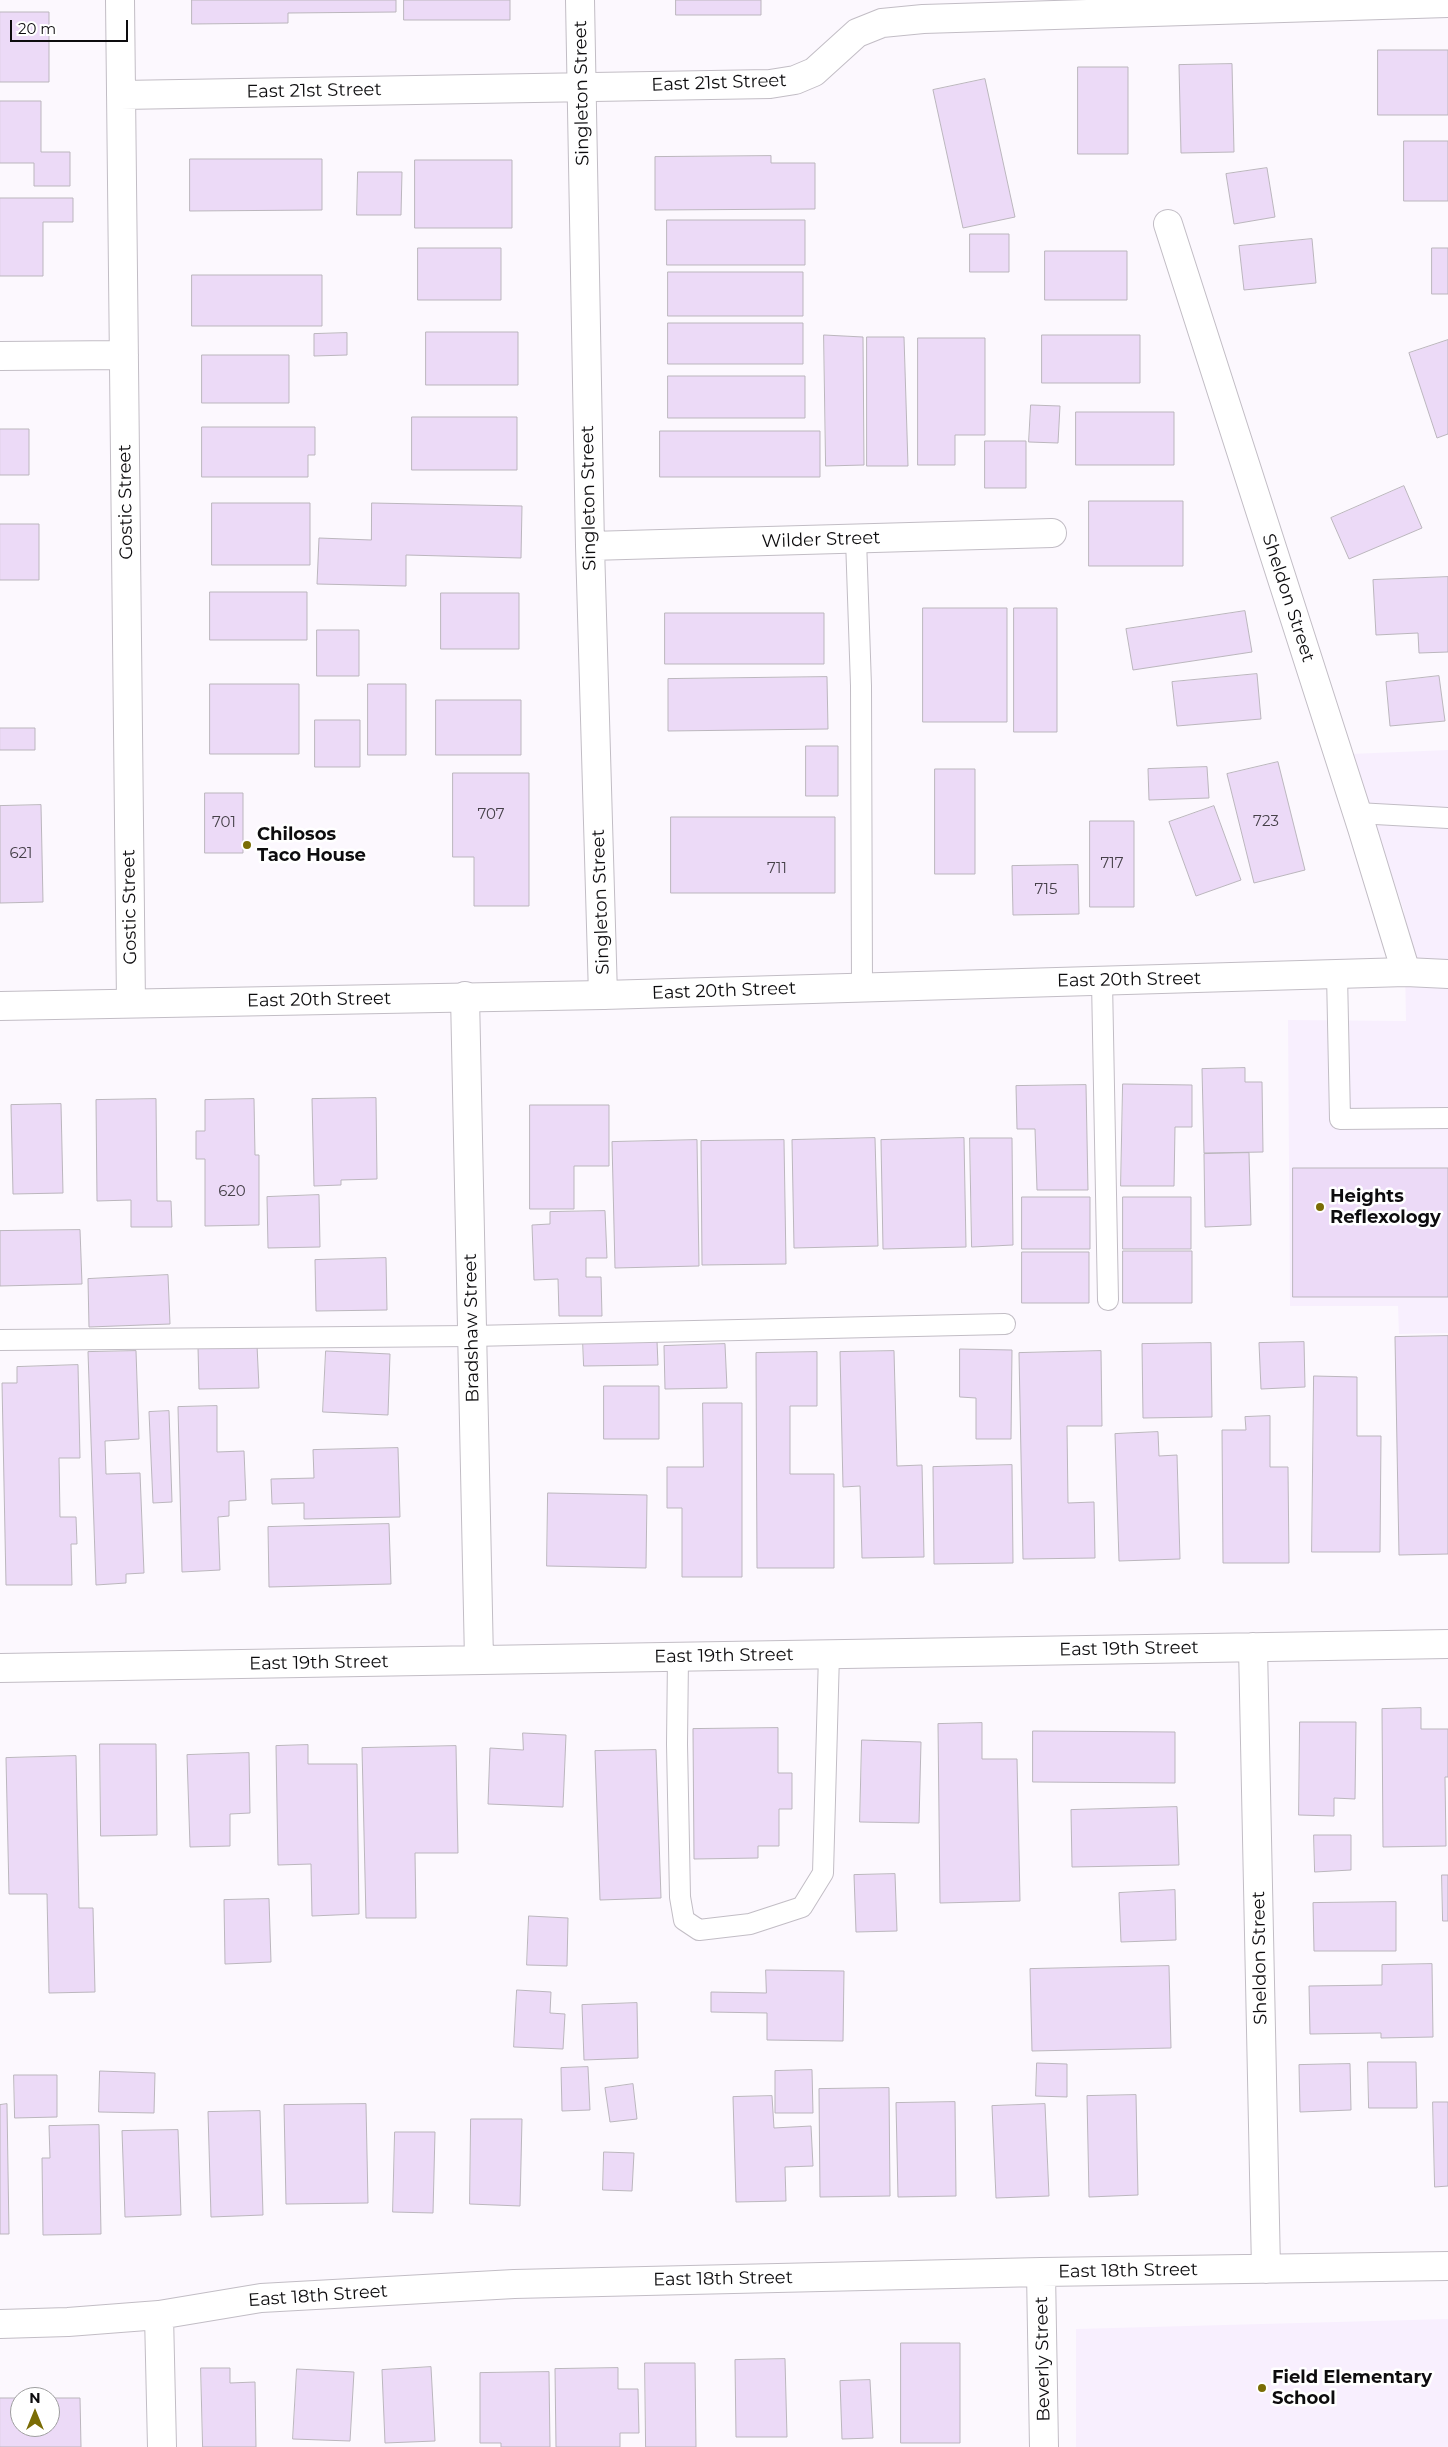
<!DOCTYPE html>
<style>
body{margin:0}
#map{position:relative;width:1448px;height:2447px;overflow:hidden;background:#fcf8fe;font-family:Montserrat,sans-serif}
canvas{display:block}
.north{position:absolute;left:10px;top:2387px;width:50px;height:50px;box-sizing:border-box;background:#fff;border:1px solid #9e9e9f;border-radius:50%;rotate:0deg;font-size:14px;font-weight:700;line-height:20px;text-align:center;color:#0d0c0e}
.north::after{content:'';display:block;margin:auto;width:18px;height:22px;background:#7a6c05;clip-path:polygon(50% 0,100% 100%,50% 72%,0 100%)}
.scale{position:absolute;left:10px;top:20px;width:118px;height:22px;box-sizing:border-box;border:2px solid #0d0c0e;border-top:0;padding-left:6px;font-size:15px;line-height:18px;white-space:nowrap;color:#0d0c0e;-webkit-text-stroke:4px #fff;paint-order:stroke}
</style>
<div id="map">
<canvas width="1448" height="2447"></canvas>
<div class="north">N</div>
<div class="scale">20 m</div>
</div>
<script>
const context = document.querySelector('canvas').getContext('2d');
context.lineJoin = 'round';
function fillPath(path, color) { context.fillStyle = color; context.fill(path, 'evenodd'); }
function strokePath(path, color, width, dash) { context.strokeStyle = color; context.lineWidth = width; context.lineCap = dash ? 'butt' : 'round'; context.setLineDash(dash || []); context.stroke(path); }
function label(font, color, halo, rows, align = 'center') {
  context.font = font + ' Montserrat,sans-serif'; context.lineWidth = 5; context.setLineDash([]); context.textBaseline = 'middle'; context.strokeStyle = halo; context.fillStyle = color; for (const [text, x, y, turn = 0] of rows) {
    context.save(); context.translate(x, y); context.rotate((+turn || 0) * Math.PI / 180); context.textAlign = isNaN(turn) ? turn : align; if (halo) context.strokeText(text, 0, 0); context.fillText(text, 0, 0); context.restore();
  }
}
fillPath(new Path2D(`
 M1448 750V1333L1399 1334 1398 1306H1290L1288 1020 1406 1021 1404 911 1350 754Z
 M1448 2319V2447H1076V2329Z`), '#f8effe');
const building = new Path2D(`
 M192 0H396V12L288 13V23L192 24Z
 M404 0H510V20H404Z
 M676 0H761V15H676Z
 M0 12H49V82H0Z
 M1378 50H1448V115H1378Z
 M1232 64 1234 152 1181 153 1179 65Z
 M1078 67H1128V154H1078Z
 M985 79 1015 217 963 228 933 90Z
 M0 101H41V152H70V186H34V163H0Z
 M1404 141H1448V201H1404Z
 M771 156V163H815V209L655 210V157Z
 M190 159H322V210L190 211Z
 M415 160H512V228H415Z
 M1267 168 1275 217 1234 224 1226 174Z
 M358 172H402L401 215H357Z
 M0 198H73V222H43V276H0Z
 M667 220H805V265H667Z
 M970 234H1009V272H970Z
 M1312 239 1316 283 1244 290 1239 246Z
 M418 248H501V300H418Z
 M1432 248H1448V294H1432Z
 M1045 251H1127V300H1045Z
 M668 272H803V316H668Z
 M192 275H322V326H192Z
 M668 323H803V364H668Z
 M426 332H518V385H426Z
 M347 333V355L314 356V334Z
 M824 335 863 337 864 465 826 466Z
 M1042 335H1140V383H1042Z
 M867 337H904L908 466H867Z
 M918 338H985V435H955V465H918Z
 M1448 340V434L1437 438 1409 353Z
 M202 355H289V403H202Z
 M668 376H805V418H668Z
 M1031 405 1060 406 1058 443 1029 442Z
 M1076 412H1174V465H1076Z
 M412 417H517V470H412Z
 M202 427H315V455H308V477H202Z
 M0 429H29V475H0Z
 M660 431H820V477H660Z
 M985 441H1026V488H985Z
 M1404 486 1422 528 1349 559 1331 518Z
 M1089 501H1183V566H1089Z
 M212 503H310V565H212Z
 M372 503 522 506 521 558 406 555V586L317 584 319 538 371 540Z
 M0 524H39V580H0Z
 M1448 577V652L1419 653 1418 633 1376 635 1373 580Z
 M210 592H307V640H210Z
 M441 593H519V649H441Z
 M923 608H1007V722H923Z
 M1014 608H1057V732H1014Z
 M1245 611 1252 652 1133 670 1126 629Z
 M665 613H824V664H665Z
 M317 630H359V676H317Z
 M1257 674 1261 719 1177 726 1172 682Z
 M1439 676 1445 721 1390 726 1386 682Z
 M827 677 828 729 668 731V679Z
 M210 684H299V754H210Z
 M368 684H406V755H368Z
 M436 700H521V755H436Z
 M315 720H360V767H315Z
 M0 728H35V750H0Z
 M806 746H838V796H806Z
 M1278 762 1305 870 1254 883 1227 774Z
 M1207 767 1209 798 1149 800 1148 769Z
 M935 769H975V874H935Z
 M453 773H529V906H474V857H453Z
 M205 793H243V853H205Z
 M41 805 43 902 0 903V806Z
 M1214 806 1241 880 1196 896 1169 822Z
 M671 817H835V893H671Z
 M1090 821H1134V907H1090Z
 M1078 865 1079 914 1013 915 1012 866Z
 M1245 1068V1082H1262L1263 1152 1204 1153 1202 1069Z
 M1123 1084 1192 1085V1127H1175L1174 1186H1121Z
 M1086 1085 1088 1190H1037L1035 1129H1017L1016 1086Z
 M376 1098 377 1179 341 1180V1185L314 1186 312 1099Z
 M156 1099 157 1201H171L172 1227H131V1200L97 1201 96 1100Z
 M254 1099 255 1155H259V1225L205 1226V1159H196V1131H205V1100Z
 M61 1104 63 1193 13 1194 11 1105Z
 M530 1105H609V1166H574V1209H530Z
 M875 1138 878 1246 794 1248 792 1140Z
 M964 1138 966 1247 883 1249 881 1140Z
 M970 1138H1012L1013 1245 972 1247Z
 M697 1140 699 1266 615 1268 612 1142Z
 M784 1140 786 1264 702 1265 701 1141Z
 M1249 1153 1251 1225 1205 1227 1204 1154Z
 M1293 1168H1448V1297H1293Z
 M319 1195 320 1247 268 1248 267 1197Z
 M1022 1197H1090V1249H1022Z
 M1123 1197H1191V1249H1123Z
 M605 1211 607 1258H586V1277H601L602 1316H559L558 1279 534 1280 532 1225 550 1224V1212Z
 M80 1230 82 1284 0 1286V1231Z
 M1123 1251H1192V1303H1123Z
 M1022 1252H1089V1303H1022Z
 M386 1258 387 1310 316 1311 315 1260Z
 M168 1275 170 1324 89 1327 88 1279Z
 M1448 1336V1554L1399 1555 1395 1337Z
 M583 1341H657L658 1365 584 1366Z
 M1304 1342 1305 1387 1261 1389 1259 1343Z
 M1211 1343 1212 1417 1143 1418 1142 1344Z
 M725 1344 727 1388 665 1389 664 1346Z
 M257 1345 259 1388 199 1389 198 1347Z
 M960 1349 1012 1350 1011 1439H976V1398L960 1397Z
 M136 1351 139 1439 105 1441 106 1474 140 1473 144 1573 126 1574V1583L96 1585 88 1352Z
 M326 1351 390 1354 388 1415 323 1412Z
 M894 1351 897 1466 922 1465 924 1557 862 1558 860 1486 843 1487 840 1352Z
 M1101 1351 1102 1426H1067L1068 1503 1094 1502 1095 1558 1023 1559 1019 1353Z
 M817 1352V1406H790V1474H834V1568H757L756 1353Z
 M78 1365 80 1458H59L60 1517H76L77 1544H71L72 1585H6L2 1383H17V1367Z
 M1314 1376 1357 1377V1436H1381L1380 1552H1312Z
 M604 1386H659V1439H604Z
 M703 1403H742V1577H682V1508H667V1467H703Z
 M217 1406V1452L244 1451 246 1500 229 1501V1516L218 1517 220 1570 182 1572 178 1407Z
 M169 1411 172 1502 153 1503 149 1412Z
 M1270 1416V1467H1288L1289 1563H1223L1222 1430H1246L1245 1417Z
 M1158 1432 1159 1456 1177 1455 1180 1559 1119 1561 1115 1434Z
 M398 1448 400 1517 304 1519V1503L272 1504 271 1479 314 1478 313 1450Z
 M1012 1465 1013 1563 934 1564 933 1467Z
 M548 1493 647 1495 646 1568 547 1566Z
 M389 1524 391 1584 269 1587 268 1527Z
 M1421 1708V1729H1448V1777H1445L1446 1846 1383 1847 1382 1709Z
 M1300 1722H1356L1355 1799 1334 1798V1816L1299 1815Z
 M982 1723V1759H1017L1020 1901 940 1903 938 1724Z
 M778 1728V1773H792V1809H779V1846H758V1858L694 1859 693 1729Z
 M1033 1731 1175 1732V1783L1033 1782Z
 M523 1733 566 1735 563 1807 488 1804 490 1748 523 1750Z
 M862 1740 921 1742 919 1823 860 1822Z
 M100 1744H156L157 1835 101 1836Z
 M308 1745V1764H357L359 1914 312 1916 311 1864 278 1865 276 1746Z
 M456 1746 458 1853H415L416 1918H366L362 1748Z
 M656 1750 661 1898 600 1900 595 1751Z
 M249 1753 250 1813 230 1814V1846L190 1847 187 1755Z
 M76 1756 79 1908H93L95 1992 49 1993 47 1894H9L6 1758Z
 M1177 1807 1179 1865 1072 1867 1071 1810Z
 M1314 1835H1351V1870L1315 1872Z
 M895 1874 897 1931 856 1932 854 1875Z
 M1442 1875H1448V1921H1443Z
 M1175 1890 1176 1940 1121 1942 1119 1893Z
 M269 1899 271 1962 225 1964 224 1900Z
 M1396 1902V1951H1314L1313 1903Z
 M529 1916 568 1918 567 1966 527 1965Z
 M1432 1964 1433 2037 1381 2038V2033L1310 2034 1309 1986 1382 1985V1965Z
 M1169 1966 1171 2048 1032 2051 1030 1969Z
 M766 1970 844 1971 843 2041 767 2040V2013L711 2012V1992L766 1993Z
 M517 1990 551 1992 550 2013 565 2014 563 2049 514 2047Z
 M637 2003 638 2058 584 2060 582 2005Z
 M1368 2062H1416L1417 2108H1369Z
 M1037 2063 1067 2064V2097L1036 2096Z
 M1350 2064 1351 2110 1300 2112 1299 2065Z
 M588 2067 590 2110 562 2111 561 2068Z
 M812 2070 813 2113H775V2071Z
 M100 2071 155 2073 154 2113 99 2112Z
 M14 2075H57V2117L15 2118Z
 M633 2084 637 2119 610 2122 605 2088Z
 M889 2088 890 2196 820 2197 819 2089Z
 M1136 2095 1138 2195 1089 2197 1087 2096Z
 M772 2096 774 2128 811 2126 813 2166 785 2167 786 2201 736 2202 733 2097Z
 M955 2102 956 2196 898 2197 896 2103Z
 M1433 2102H1448V2186L1435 2187Z
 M7 2104 9 2234H0V2105Z
 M366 2104 368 2203 286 2204 284 2105Z
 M1045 2104 1049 2196 996 2198 992 2106Z
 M260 2111 263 2215 211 2217 208 2112Z
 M471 2119H522L520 2206 470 2204Z
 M99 2125 101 2234 43 2235 42 2158H50L49 2126Z
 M178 2130 181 2215 125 2217 122 2131Z
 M395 2132H435L433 2213 393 2212Z
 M604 2152 634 2153 632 2191 603 2190Z
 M901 2343H960V2443H901Z
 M785 2359 787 2437H736L735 2360Z
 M645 2363H695L696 2447H646Z
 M431 2367 435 2441 385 2443 382 2370Z
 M201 2368H230V2383L255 2382 256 2447H203Z
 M618 2368V2389H638L639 2433H620V2447H556L555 2369Z
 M297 2369 354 2372 350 2441 293 2439Z
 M549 2372 550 2447H501V2443H480V2373Z
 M870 2380 873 2438 842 2439 840 2381Z
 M0 2398H20V2427H50V2398H80L81 2447H0Z`);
fillPath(building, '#ecdaf7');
strokePath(building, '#bbb6bd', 1);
const lane = new Path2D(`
 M856 539 861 686 862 987
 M1357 813 1448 818
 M1337 974 1340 1119 1448 1118
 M1102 981 1108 1300
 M0 1340 472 1336 1005 1324
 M678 1657 677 1744 680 1897 684 1920 699 1930 750 1924 802 1907 823 1873 829 1654`);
const street = new Path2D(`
 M120 0 131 1003
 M580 0 590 546 603 995
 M121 95 770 84 795 80 814 72 857 33 882 23 923 19 1448 3
 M1168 224 1362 828 1406 972
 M0 356 124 355
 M590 546 1052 533
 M465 996 479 1660
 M1253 1647 1266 2269
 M0 1668 1448 1644
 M1041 2272 1044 2447
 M159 2315 162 2447
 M0 2324 68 2322 159 2315 261 2298 514 2284 1041 2272 1448 2266`);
const secondary = new Path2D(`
 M0 1006 603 995 1406 972 1448 974`);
strokePath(lane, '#c2bdc5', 22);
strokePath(street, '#c2bdc5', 30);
strokePath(secondary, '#c2bdc5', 30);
strokePath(lane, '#fff', 20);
strokePath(street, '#fff', 28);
strokePath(secondary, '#fff', 28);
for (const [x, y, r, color] of [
 [247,845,5,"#7a6c05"],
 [1320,1207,5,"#7a6c05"],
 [1262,2388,5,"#7a6c05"]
]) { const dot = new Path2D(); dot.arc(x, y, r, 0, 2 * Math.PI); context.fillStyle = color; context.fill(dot); strokePath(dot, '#fff', 2); }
label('15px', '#454048', null, [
 ["707",491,815],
 ["723",1266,822],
 ["701",224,823],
 ["621",21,854],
 ["717",1112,864],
 ["711",777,869],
 ["715",1046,890],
 ["620",232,1192]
]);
label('18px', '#0d0c0e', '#fff', [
 ["East 21st Street",719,83,-2],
 ["East 21st Street",314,91,-1],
 ["Singleton Street",582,93,-91],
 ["Singleton Street",589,498,-91],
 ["Gostic Street",126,502,-91],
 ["Wilder Street",821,540,-2],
 ["Sheldon Street",1288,598,72],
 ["Singleton Street",601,902,-92],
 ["Gostic Street",130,907,-91],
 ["East 20th Street",1129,980,-1],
 ["East 20th Street",724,991,-2],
 ["East 20th Street",319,1000,-1],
 ["Bradshaw Street",472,1328,-91],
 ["East 19th Street",1129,1649,-1],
 ["East 19th Street",724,1656,-1],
 ["East 19th Street",319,1663,-1],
 ["Sheldon Street",1260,1958,-91],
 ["East 18th Street",1128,2271,-1],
 ["East 18th Street",723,2279,-1],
 ["East 18th Street",318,2296,-4],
 ["Beverly Street",1043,2359,-91]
]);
label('bold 18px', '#0d0c0e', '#fff', [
 ["Chilosos",257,835],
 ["Taco House",257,856],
 ["Heights",1330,1197],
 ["Reflexology",1330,1218],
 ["Field Elementary",1272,2378],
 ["School",1272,2399]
], 'left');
</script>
